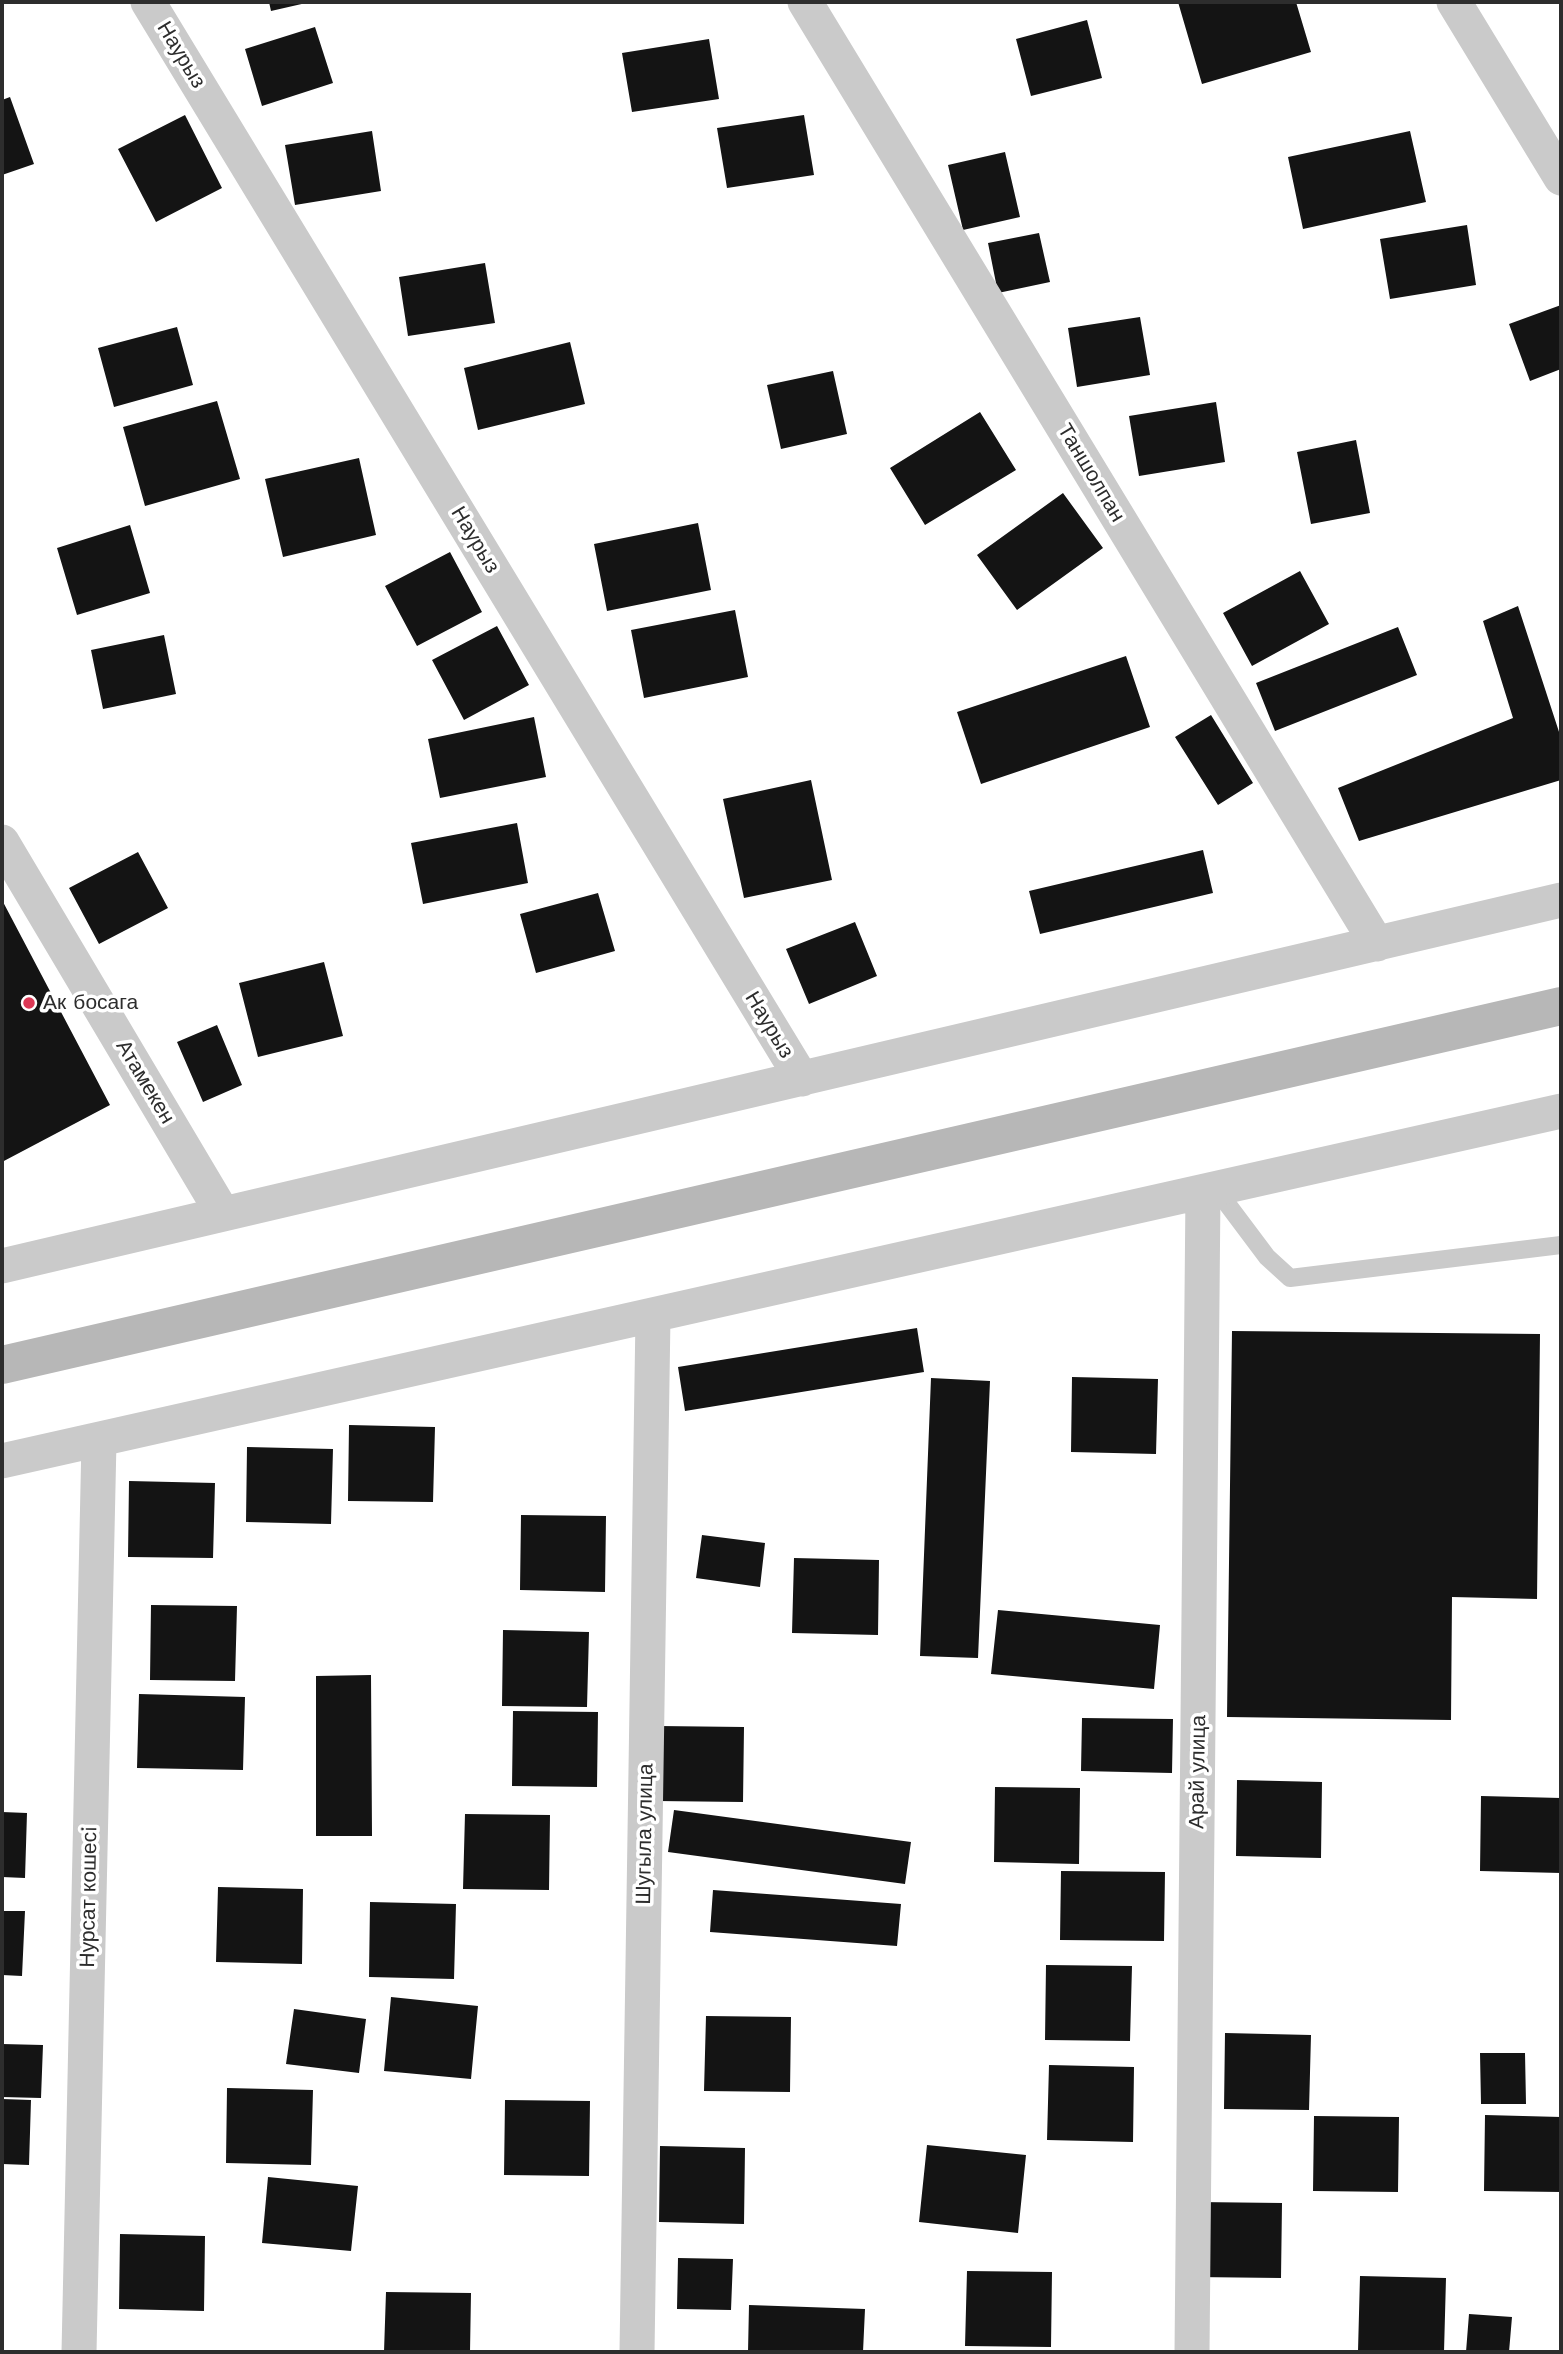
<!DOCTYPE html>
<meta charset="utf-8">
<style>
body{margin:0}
#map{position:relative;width:1563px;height:2354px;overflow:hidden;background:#fff;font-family:"Work Sans",sans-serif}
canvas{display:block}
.frame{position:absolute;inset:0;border:4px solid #2d2d2d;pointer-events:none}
</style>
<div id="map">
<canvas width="1563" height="2354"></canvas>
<div class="frame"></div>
</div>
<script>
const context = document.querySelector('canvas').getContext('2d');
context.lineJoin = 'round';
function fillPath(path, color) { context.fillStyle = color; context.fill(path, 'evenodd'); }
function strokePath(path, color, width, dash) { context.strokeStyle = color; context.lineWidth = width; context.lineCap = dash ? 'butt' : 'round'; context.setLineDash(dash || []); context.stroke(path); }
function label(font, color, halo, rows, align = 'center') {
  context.font = font + ' "Work Sans",sans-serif'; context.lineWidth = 7; context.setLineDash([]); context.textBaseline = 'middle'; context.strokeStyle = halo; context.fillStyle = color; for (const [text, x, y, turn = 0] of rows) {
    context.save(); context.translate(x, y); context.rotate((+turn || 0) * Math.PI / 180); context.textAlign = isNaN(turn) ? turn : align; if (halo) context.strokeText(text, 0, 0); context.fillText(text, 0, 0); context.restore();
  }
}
fillPath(new Path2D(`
 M269 2H306V3L271 11Z
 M1178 2H1296L1311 52 1202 84Z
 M1087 20 1102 78 1031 96 1016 39Z
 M315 27 333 83 262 106 245 49Z
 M709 39 719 99 632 112 622 53Z
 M10 97 34 164 2 175V100Z
 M185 115 222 188 156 222 118 149Z
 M804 115 814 175 727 188 717 128Z
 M372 131 381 191 295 205 285 145Z
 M1410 131 1426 202 1303 229 1288 157Z
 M1005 152 1020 217 963 230 948 165Z
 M1467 225 1476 285 1390 299 1380 239Z
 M1039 233 1050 282 998 293 988 243Z
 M485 263 495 323 408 336 399 277Z
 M1561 305V369L1530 381 1509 324Z
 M1140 317 1150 375 1077 387 1068 328Z
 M177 327 193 385 114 407 98 348Z
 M570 342 585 404 478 430 464 368Z
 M833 371 847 434 781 449 767 385Z
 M217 401 240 479 145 506 123 427Z
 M1216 402 1225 462 1139 476 1129 416Z
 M980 412 1016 470 925 525 890 468Z
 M1356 440 1370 513 1311 524 1297 452Z
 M359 458 376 535 283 557 265 479Z
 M1063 493 1103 548 1017 610 977 555Z
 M698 523 711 590 607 611 594 544Z
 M130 525 150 593 77 615 57 548Z
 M450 552 482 612 417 646 385 586Z
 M1300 571 1329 624 1252 666 1223 613Z
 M1518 606 1561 738V780L1359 841 1338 788 1513 718 1483 621Z
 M735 610 748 677 644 698 631 630Z
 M497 626 529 685 464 720 432 660Z
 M1398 627 1417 675 1275 731 1256 683Z
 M164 635 176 694 103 709 91 650Z
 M1126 656 1150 727 981 784 957 712Z
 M1211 715 1253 783 1218 805 1175 737Z
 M534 717 546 777 440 798 428 739Z
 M811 780 832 880 744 898 723 799Z
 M517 823 528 883 423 904 411 843Z
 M1203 850 1213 893 1040 934 1029 891Z
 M138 852 168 908 99 944 69 888Z
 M598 893 615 951 536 973 520 914Z
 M2 900 110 1105 2 1162Z
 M855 922 877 976 809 1004 786 949Z
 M324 962 343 1036 258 1057 239 983Z
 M217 1025 242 1085 203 1102 177 1042Z
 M917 1328 924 1372 685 1411 678 1367Z
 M1232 1331 1540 1334 1537 1599 1452 1597 1451 1720 1227 1717Z
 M1072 1377 1158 1379 1156 1454 1071 1452Z
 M931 1378 990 1381 978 1658 920 1656Z
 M349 1425 435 1427 433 1502 348 1501Z
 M247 1447 333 1449 331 1524 246 1522Z
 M129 1481 215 1483 213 1558 128 1557Z
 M521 1515 606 1516 605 1592 520 1590Z
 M702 1535 765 1543 760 1587 696 1578Z
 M794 1558 879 1560 878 1635 792 1633Z
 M151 1605 237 1606 235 1681 150 1680Z
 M998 1610 1160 1625 1154 1689 991 1674Z
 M503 1630 589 1632 587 1707 502 1706Z
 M371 1675 372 1836H316V1676Z
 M139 1694 245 1697 243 1770 137 1768Z
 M513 1711 598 1712 597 1787 512 1786Z
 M1082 1718 1173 1719 1172 1773 1081 1771Z
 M659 1726 744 1727 743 1802 657 1801Z
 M1237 1780 1322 1782 1321 1858 1236 1856Z
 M995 1787 1080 1788 1079 1864 994 1862Z
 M1481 1796 1561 1798V1873L1480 1871Z
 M674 1810 911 1842 905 1884 668 1852Z
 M2 1812 27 1813 25 1878 2 1877Z
 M465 1814 550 1815 549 1890 463 1889Z
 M1061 1871 1165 1872 1164 1941 1060 1940Z
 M218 1887 303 1889 302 1964 216 1962Z
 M713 1890 901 1904 897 1946 710 1932Z
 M370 1902 456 1904 454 1979 369 1977Z
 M2 1911H25L22 1976 2 1975Z
 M1046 1965 1132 1966 1130 2041 1045 2040Z
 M391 1997 478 2006 471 2079 384 2071Z
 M294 2009 366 2019 359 2073 286 2064Z
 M706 2016 791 2017 790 2092 704 2091Z
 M1225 2033 1311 2035 1309 2110 1224 2109Z
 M2 2044 43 2045 41 2098 2 2097Z
 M1480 2053H1525L1526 2104H1481Z
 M1049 2065 1134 2067 1133 2142 1047 2140Z
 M227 2088 313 2090 311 2165 226 2163Z
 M2 2099 31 2100 29 2165 2 2164Z
 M505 2100 590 2101 589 2176 504 2175Z
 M1485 2115 1561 2117V2192L1484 2191Z
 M1314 2116 1399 2117 1398 2192 1313 2191Z
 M927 2145 1026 2155 1018 2233 919 2222Z
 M660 2146 745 2148 744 2224 659 2222Z
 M268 2177 358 2186 351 2251 262 2243Z
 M1197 2202 1282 2203 1281 2278 1195 2277Z
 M120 2234 205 2236 204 2311 119 2309Z
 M678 2258 733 2259 731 2310 677 2309Z
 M967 2271 1052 2272 1051 2347 965 2346Z
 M1360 2276 1446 2278 1444 2352 1358 2351Z
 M386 2292 471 2293 470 2352H384Z
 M749 2305 865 2309 863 2352H748Z
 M1469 2314 1512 2317 1509 2352H1466Z`), '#141414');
strokePath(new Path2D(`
 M1216 1189 1267 1257 1290 1278 1561 1245`), '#cacaca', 18);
strokePath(new Path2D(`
 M148 2 802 1079
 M805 2 1377 944
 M1454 2 1561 178
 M2 842 223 1214
 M2 1266 1561 900
 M2 1461 1561 1111
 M79 2352 99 1441
 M637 2352 653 1316
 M1192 2352 1203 1192`), '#cacaca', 35);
strokePath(new Path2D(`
 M2 1365 1561 1006`), '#b7b7b7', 38);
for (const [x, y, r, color] of [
 [29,1003,7,"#dc3855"]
]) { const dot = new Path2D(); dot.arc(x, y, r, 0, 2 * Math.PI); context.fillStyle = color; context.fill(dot); strokePath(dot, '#fff', 2.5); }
label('21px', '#2d2d2d', '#fff', [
 ["Наурыз",181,55,59],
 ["Таншолпан",1091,473,59],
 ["Наурыз",475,540,59],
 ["Наурыз",769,1025,59],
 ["Атамекен",145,1082,59],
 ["Арай улица",1198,1772,-89],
 ["Шугыла улица",645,1834,-89],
 ["Нурсат кошесi",89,1897,-89]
]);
label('21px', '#2d2d2d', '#fff', [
 ["Ак босага",43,1003]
], 'left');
</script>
